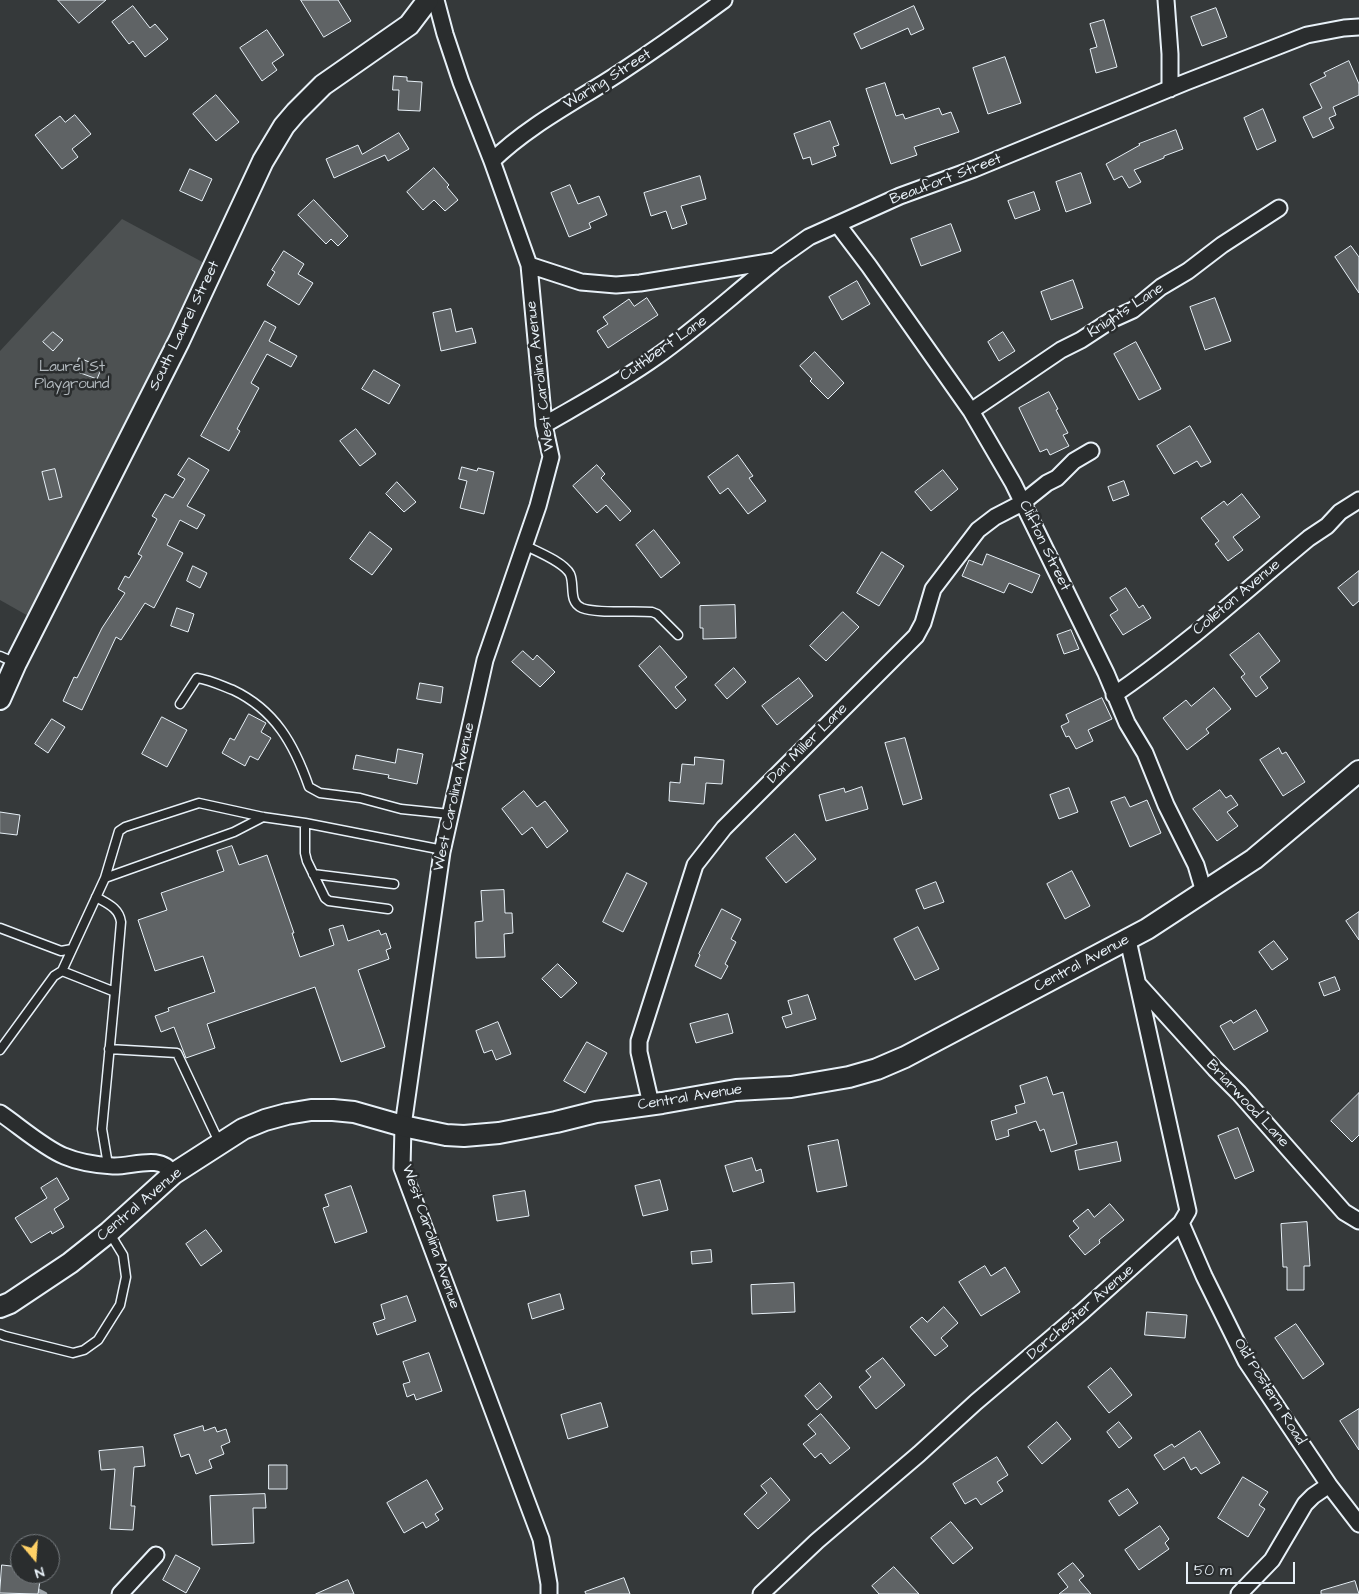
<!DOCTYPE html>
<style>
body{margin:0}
#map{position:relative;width:1359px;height:1594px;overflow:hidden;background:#35393a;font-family:"Architects Daughter",sans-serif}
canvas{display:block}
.north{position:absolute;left:10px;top:1534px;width:50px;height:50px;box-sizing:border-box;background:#2a2d2e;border:1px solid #767b7f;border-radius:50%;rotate:162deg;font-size:14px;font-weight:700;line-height:20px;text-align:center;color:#e8f1f8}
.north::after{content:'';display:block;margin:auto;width:18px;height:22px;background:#ffd166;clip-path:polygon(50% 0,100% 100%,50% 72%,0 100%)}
.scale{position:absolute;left:1186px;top:1562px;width:109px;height:22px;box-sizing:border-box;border:2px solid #e8f1f8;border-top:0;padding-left:6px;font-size:15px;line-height:18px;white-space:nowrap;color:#e8f1f8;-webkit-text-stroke:4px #2a2d2e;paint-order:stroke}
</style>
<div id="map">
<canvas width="1359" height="1594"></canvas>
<div class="north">N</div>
<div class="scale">50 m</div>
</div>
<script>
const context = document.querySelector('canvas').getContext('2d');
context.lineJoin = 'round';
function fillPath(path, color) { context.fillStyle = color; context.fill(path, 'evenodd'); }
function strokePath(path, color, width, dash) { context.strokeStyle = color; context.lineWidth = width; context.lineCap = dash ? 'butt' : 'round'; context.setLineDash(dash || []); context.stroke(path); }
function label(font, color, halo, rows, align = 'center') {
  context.font = font + ' "Architects Daughter",sans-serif'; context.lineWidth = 5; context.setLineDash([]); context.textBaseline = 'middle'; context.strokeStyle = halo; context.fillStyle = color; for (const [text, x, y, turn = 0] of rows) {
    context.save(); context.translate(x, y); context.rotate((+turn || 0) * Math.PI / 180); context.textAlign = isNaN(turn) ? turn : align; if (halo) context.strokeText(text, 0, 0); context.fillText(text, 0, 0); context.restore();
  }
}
fillPath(new Path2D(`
 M122 219 208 265 30 617 0 600V351Z`), '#4d5152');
strokePath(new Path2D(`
 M35 1589 45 1594`), '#a0a7ac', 4.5);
const building = new Path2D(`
 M58 0H106L79 23Z
 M301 0H338L351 21 324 37Z
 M133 6 150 28 155 24 168 39 145 57 133 41 129 44 112 22Z
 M914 6 924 29 911 35 908 28 861 49 854 34Z
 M1216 8 1227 37 1202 46 1191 17Z
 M1104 20 1117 67 1096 73 1090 49 1097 47 1090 24Z
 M267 30 284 55 272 63 277 70 262 81 240 48Z
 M1005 57 1021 103 988 114 973 68Z
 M1349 61 1359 84V95L1333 107 1336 115 1329 118 1334 128 1313 138 1303 117 1322 108 1310 84 1326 76 1324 73Z
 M394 76 407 77V81L422 82 420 111 398 110 399 90H393Z
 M885 83 896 116 903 114 905 119 939 108 942 115 951 112 959 132 914 147 917 155 891 164 866 89Z
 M216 95 239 122 216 141 193 114Z
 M1263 109 1276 141 1257 150 1244 118Z
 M75 115 91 134 72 149 78 157 62 169 35 135 60 116 65 122Z
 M830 121 839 145 833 147 836 156 812 165 810 157 803 159 794 134Z
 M1176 130 1183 149 1164 156V158L1134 170 1141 182 1129 188 1122 176 1114 180 1106 164 1140 145 1139 144Z
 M399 133 409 149 388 161 385 155 334 178 326 159 358 145 362 154Z
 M434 168 449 185 447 187 458 200 445 211 434 200 423 210 407 192Z
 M190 169 212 179 202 201 180 191Z
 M1081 173 1091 203 1066 212 1056 182Z
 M700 176 706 199 681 206 687 224 672 229 666 211 651 216 644 193Z
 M570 185 578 204 599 196 607 215 589 223 591 228 569 237 551 193Z
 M1034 192 1040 210 1015 219 1008 201Z
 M314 200 348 236 338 246 331 239 326 244 298 215Z
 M951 224 961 251 921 266 911 239Z
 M1351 246 1359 257V293L1335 257Z
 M284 251 304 264 298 274 313 283 299 305 267 285 275 272 272 270Z
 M1073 280 1083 308 1051 320 1041 292Z
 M857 281 870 304 842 320 829 297Z
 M647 298 658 315 608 348 597 331 608 324 603 317 629 299 634 306Z
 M1215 298 1231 341 1205 350 1190 307Z
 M451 309 456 332 472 328 476 343 441 351 433 313Z
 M265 321 276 327 269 341 297 356 291 367 267 354 251 383 259 388 237 429 240 431 229 451 201 436Z
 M53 332 63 340 53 351 43 342Z
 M1003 332 1015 351 999 361 988 342Z
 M1136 342 1161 389 1139 400 1114 354Z
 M815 352 844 383 828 399 810 381 812 379 800 366Z
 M79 358 102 367 97 379 75 371Z
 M374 370 400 385 389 404 362 389Z
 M1049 392 1058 409 1056 410 1068 433 1063 435 1069 446 1050 455 1047 449 1040 452 1019 408Z
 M1190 426 1211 462 1201 467 1197 461 1174 474 1157 446Z
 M356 429 376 454 360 466 340 441Z
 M738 455 753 476 749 478 766 501 748 514 728 488 720 494 708 477Z
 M189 458 209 470 187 506 205 515 197 529 180 520 167 545 183 553 154 608 145 603 121 640 116 637 82 710 63 701 74 677 77 678 102 628 125 593 118 589 125 576 129 578 142 556 138 554 157 519 152 516 165 494 173 498 185 479 178 475Z
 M597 465 605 474 601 478 631 511 620 521 606 505 597 513 573 486Z
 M462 467 477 471 478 468 494 472 484 514 460 508 467 481 459 479Z
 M55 469 62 497 49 500 42 472Z
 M943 470 958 489 931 511 915 492Z
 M1124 481 1129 495 1113 501 1108 487Z
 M397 482 416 502 404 512 386 494Z
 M1242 494 1260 517 1233 537 1243 550 1228 561 1215 544 1219 541 1201 518 1224 501 1227 505Z
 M654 530 680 563 661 578 636 545Z
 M370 532 392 549 372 575 350 559Z
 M882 552 904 566 879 606 857 593Z
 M987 554 1040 575 1032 593 1009 583 1004 593 962 576 969 560 982 565Z
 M193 566 207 573 200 588 187 581Z
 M1359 571V601L1353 606 1338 588Z
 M1126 588 1139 608 1143 605 1151 618 1123 635 1110 615 1118 610 1110 598Z
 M735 605 736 638 703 639V628H700V606Z
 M177 608 194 614 188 632 171 626Z
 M843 612 859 627 826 661 810 646Z
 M1071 630 1079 649 1064 654 1057 635Z
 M1259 633 1280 661 1260 677 1268 688 1256 697 1241 677 1245 674 1230 655Z
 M660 646 687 677 675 687 686 700 676 709 639 666Z
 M523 651 533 660 537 655 555 672 540 687 512 662Z
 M734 668 746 682 727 699 715 685Z
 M799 678 813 696 777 725 762 706Z
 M420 683 443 687 441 703 417 699Z
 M1214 688 1231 709 1206 729 1209 733 1187 750 1163 718 1186 700 1191 706Z
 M1102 698 1112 719 1088 730 1093 741 1076 749 1069 736 1066 737 1061 726 1069 722 1066 715Z
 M249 714 266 723 261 732 271 738 258 760 250 756 245 766 222 753 230 738 234 740Z
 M162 717 187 730 167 767 142 754Z
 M52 719 65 727 48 753 35 744Z
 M905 738 922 799 903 805 885 743Z
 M1279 748 1282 754 1286 752 1305 782 1283 796 1260 760Z
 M398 749 423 754 417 784 388 778 389 775 353 769 356 755 395 763Z
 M695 757 724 760 722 784 706 783 704 804 669 801 670 782 680 783 682 764 694 765Z
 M862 787 868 809 826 821 819 795 844 788 845 792Z
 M1069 788 1078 812 1059 819 1050 795Z
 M1220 790 1226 798 1231 795 1238 805 1227 812 1238 826 1217 841 1193 809Z
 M524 791 537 807 545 801 568 831 547 848 532 827 522 835 502 809Z
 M1125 797 1130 807 1147 800 1161 833 1130 847 1111 802Z
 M0 812 20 815 17 835 0 833Z
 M795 834 816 859 786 883 766 858Z
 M232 846 239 865 267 855 294 933H292L300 957 334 945 329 929 343 925 348 941 379 930 381 935 386 933 391 948 386 950 389 959 358 970 385 1047 341 1062 315 987 207 1024 215 1048 186 1058 174 1027 161 1032 155 1016 169 1011 168 1008 215 992 203 956 155 971 138 920 167 910 161 893 224 871 217 851Z
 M1072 871 1090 906 1065 919 1047 884Z
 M627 873 647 883 623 932 603 922Z
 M936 882 944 902 924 909 916 890Z
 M504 890 505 913H512L513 933 504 934 505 957 476 958 475 922 483 921 481 891Z
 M722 909 741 919 731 939 736 942 725 964 728 966 721 979 695 966 700 955 699 954Z
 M1359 912V940L1346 921Z
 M918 927 939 969 915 980 894 939Z
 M1274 941 1288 959 1272 970 1259 952Z
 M558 964 577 983 561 998 542 979Z
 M1335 977 1340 990 1324 996 1319 983Z
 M808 995 816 1019 786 1028 782 1017 792 1014 788 1001Z
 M1256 1010 1268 1031 1234 1050 1220 1026 1231 1020 1233 1023Z
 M728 1014 733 1033 696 1043 690 1024Z
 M498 1022 511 1054 496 1060 492 1050 484 1053 476 1031Z
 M587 1042 607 1053 585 1093 564 1081Z
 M1047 1077 1053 1095 1063 1092 1077 1144 1051 1152 1044 1129 1040 1131 1036 1121 1008 1130 1009 1136 996 1140 991 1121 1017 1113 1015 1106 1025 1103 1020 1086Z
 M1359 1093V1135L1352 1142 1331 1121Z
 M1238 1128 1254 1171 1235 1179 1218 1136Z
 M838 1140 847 1186 817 1192 808 1146Z
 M1117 1142 1121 1161 1079 1170 1075 1151Z
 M752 1158 756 1171 761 1169 764 1182 733 1192 725 1166Z
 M57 1178 69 1199 54 1209 64 1227 52 1234 51 1231 31 1243 15 1218 47 1198 41 1188Z
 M660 1180 668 1210 643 1216 635 1186Z
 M351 1186 367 1232 335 1243 323 1208 329 1206 325 1195Z
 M525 1191 529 1216 497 1221 493 1196Z
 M1110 1204 1124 1220 1099 1240 1100 1243 1085 1255 1069 1236 1079 1228 1073 1221 1088 1209 1094 1217Z
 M1307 1222 1310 1266H1304V1290H1287V1267H1283L1281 1224Z
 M206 1230 222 1251 201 1266 186 1244Z
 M711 1250 712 1262 692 1264 691 1252Z
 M985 1266 991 1276 1005 1267 1020 1292 981 1316 959 1282Z
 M794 1283 795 1312 752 1314 751 1285Z
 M560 1294 564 1309 532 1319 528 1304Z
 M407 1296 416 1321 377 1335 373 1323 385 1319 381 1305Z
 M944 1307 958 1323 941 1338 948 1346 935 1356 910 1327 922 1317 927 1322Z
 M1147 1312 1187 1315 1185 1338 1145 1335Z
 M1296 1324 1324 1364 1303 1379 1275 1338Z
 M429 1353 442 1391 416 1400 414 1394 407 1397 403 1384 410 1382 403 1362Z
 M883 1358 905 1385 876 1409 859 1387 871 1377 866 1371Z
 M1111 1368 1132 1395 1109 1413 1088 1387Z
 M820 1383 832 1397 817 1410 805 1396Z
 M601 1403 608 1427 568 1439 561 1415Z
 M1359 1409V1450L1340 1421Z
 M821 1414 850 1448 830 1464 821 1453 815 1458 803 1444 816 1434 808 1425Z
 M1057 1422 1071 1439 1042 1464 1028 1447Z
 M1119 1422 1132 1438 1119 1448 1107 1432Z
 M203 1426 204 1431 215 1427 217 1432 226 1429 230 1442 221 1446 224 1454 209 1460 212 1468 196 1474 189 1454 181 1457 174 1435Z
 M1200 1431 1220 1463 1201 1474 1196 1467 1191 1470 1184 1457 1164 1470 1154 1455 1172 1444 1174 1447Z
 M143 1447 145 1466 134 1467 131 1506H135L133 1530 110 1529 115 1469 101 1470 99 1451Z
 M997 1457 1008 1475 997 1482 1003 1491 981 1505 976 1498 965 1504 953 1484Z
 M269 1465H287V1489H269Z
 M1243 1477 1268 1492 1259 1505 1265 1509 1248 1537 1218 1518Z
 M771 1478 790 1500 758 1529 744 1514 767 1493 761 1486Z
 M427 1480 443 1509 435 1514 439 1520 426 1528 423 1522 404 1533 387 1503Z
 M1128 1489 1138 1503 1119 1516 1109 1501Z
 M265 1494 266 1508H253L254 1543 212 1545 210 1496Z
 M951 1522 973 1548 953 1564 931 1538Z
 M1160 1526 1169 1539 1165 1543 1169 1549 1139 1570 1125 1550Z
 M176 1555 200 1568 186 1593 163 1580Z
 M1073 1563 1084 1576 1079 1580 1091 1594H1059L1068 1587 1058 1574Z
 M2 1565 20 1567V1574H41L38 1594 0 1593Z
 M894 1567 919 1594H879L872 1586Z
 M624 1578 630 1594H586L585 1592Z
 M348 1580 354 1594H316Z
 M1355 1581 1359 1594H1321V1591Z`);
fillPath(building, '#5f6365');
strokePath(building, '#e8f1f8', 1);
const service = new Path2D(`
 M524 545C536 551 564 562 570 574 575 585 568 602 582 608 597 614 634 610 652 612L657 614 678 635
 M0 656 14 662
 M180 704 197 678C210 680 220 685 233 690 275 710 294 744 309 787L320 793 360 798 401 809 450 814
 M305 823V853L307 861 325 898 329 901 388 909
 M313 874 394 884
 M105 878 234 832 263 817
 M96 897C108 904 119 908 121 922L115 992
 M0 928 61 951 72 949
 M62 971 115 992 102 1129 108 1165
 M109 1049 177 1053 219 1142
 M0 1050 54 976 62 971 105 878 119 831 125 827 199 803 263 817 305 823 443 850
 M0 1334 5 1336 73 1353 84 1350 98 1340 120 1305 126 1277 123 1255 109 1232`);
const minor = new Path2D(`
 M436 0 445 34 461 82 492 161 529 265 544 425 551 457 538 506 485 660 442 852 403 1126 402 1168 541 1539 549 1584V1594
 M1166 0 1170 54V89
 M492 161C530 124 577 101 621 72 656 49 690 25 724 0
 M838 225 869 266 971 411 1013 483 1106 673 1127 723 1145 753 1166 805 1196 865 1204 892
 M529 265 581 282 616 285 640 283 775 261 809 237 900 196 974 169 1186 82 1307 35 1344 28 1359 27
 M971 411 1061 350 1081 340 1113 319 1133 310 1161 287 1188 271 1222 245 1279 208
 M544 425C582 403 621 382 656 357 697 328 734 294 773 263
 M1114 695C1183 648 1245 591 1309 538L1327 526 1340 512 1359 500
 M1139 985 1215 1069 1239 1093 1344 1212 1359 1221
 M651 1104 639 1052V1041L695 865 724 828 916 636 923 623 933 589 978 530 995 517 1022 503 1047 483 1057 478 1074 461 1091 451
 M0 1113C18 1125 44 1148 64 1156 78 1162 97 1165 113 1166 132 1167 161 1153 173 1174
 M1181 1223 1204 1276 1246 1361 1329 1485 1359 1524
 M120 1594 156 1555
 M761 1594 817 1541 919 1454 976 1402 1082 1312 1181 1223 1188 1211 1128 940
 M1239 1594 1272 1560 1305 1504 1313 1496 1329 1485`);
const tertiary = new Path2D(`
 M0 699 16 663 179 341 263 161 284 126 296 112 323 85 409 25 428 0
 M0 1307 10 1303 70 1263 109 1232 173 1174 243 1129 265 1120 287 1114 311 1110H333L354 1112 403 1126 446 1135 464 1136 499 1133 556 1122 596 1112 662 1103 736 1090 791 1087 849 1077 877 1069 905 1057 1147 929 1254 859 1359 771`);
strokePath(service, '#e8f1f8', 11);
strokePath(minor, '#e8f1f8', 19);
strokePath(tertiary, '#e8f1f8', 24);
strokePath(service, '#2a2d2e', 8);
strokePath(minor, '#2a2d2e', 15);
strokePath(tertiary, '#2a2d2e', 20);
label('15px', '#e8f1f8', '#2a2d2e', [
 ["Waring Street",608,80,-32],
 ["Beaufort Street",946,180,-21],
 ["Knights Lane",1126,311,-33],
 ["South Laurel Street",185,326,-64],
 ["Cuthbert Lane",664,349,-35],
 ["West Carolina Avenue",541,376,-97],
 ["Clifton Street",1044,546,64],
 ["Colleton Avenue",1237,598,-40],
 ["Dan Miller Lane",808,744,-45],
 ["West Carolina Avenue",455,797,-78],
 ["Central Avenue",1082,964,-28],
 ["Central Avenue",690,1098,-9],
 ["Briarwood Lane",1247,1104,47],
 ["Central Avenue",140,1205,-40],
 ["West Carolina Avenue",430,1237,71],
 ["Dorchester Avenue",1081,1313,-41],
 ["Old Postern Road",1269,1392,58]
]);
label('15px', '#b2b9be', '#2a2d2e', [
 ["Laurel St",72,368],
 ["Playground",72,385]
]);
</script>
